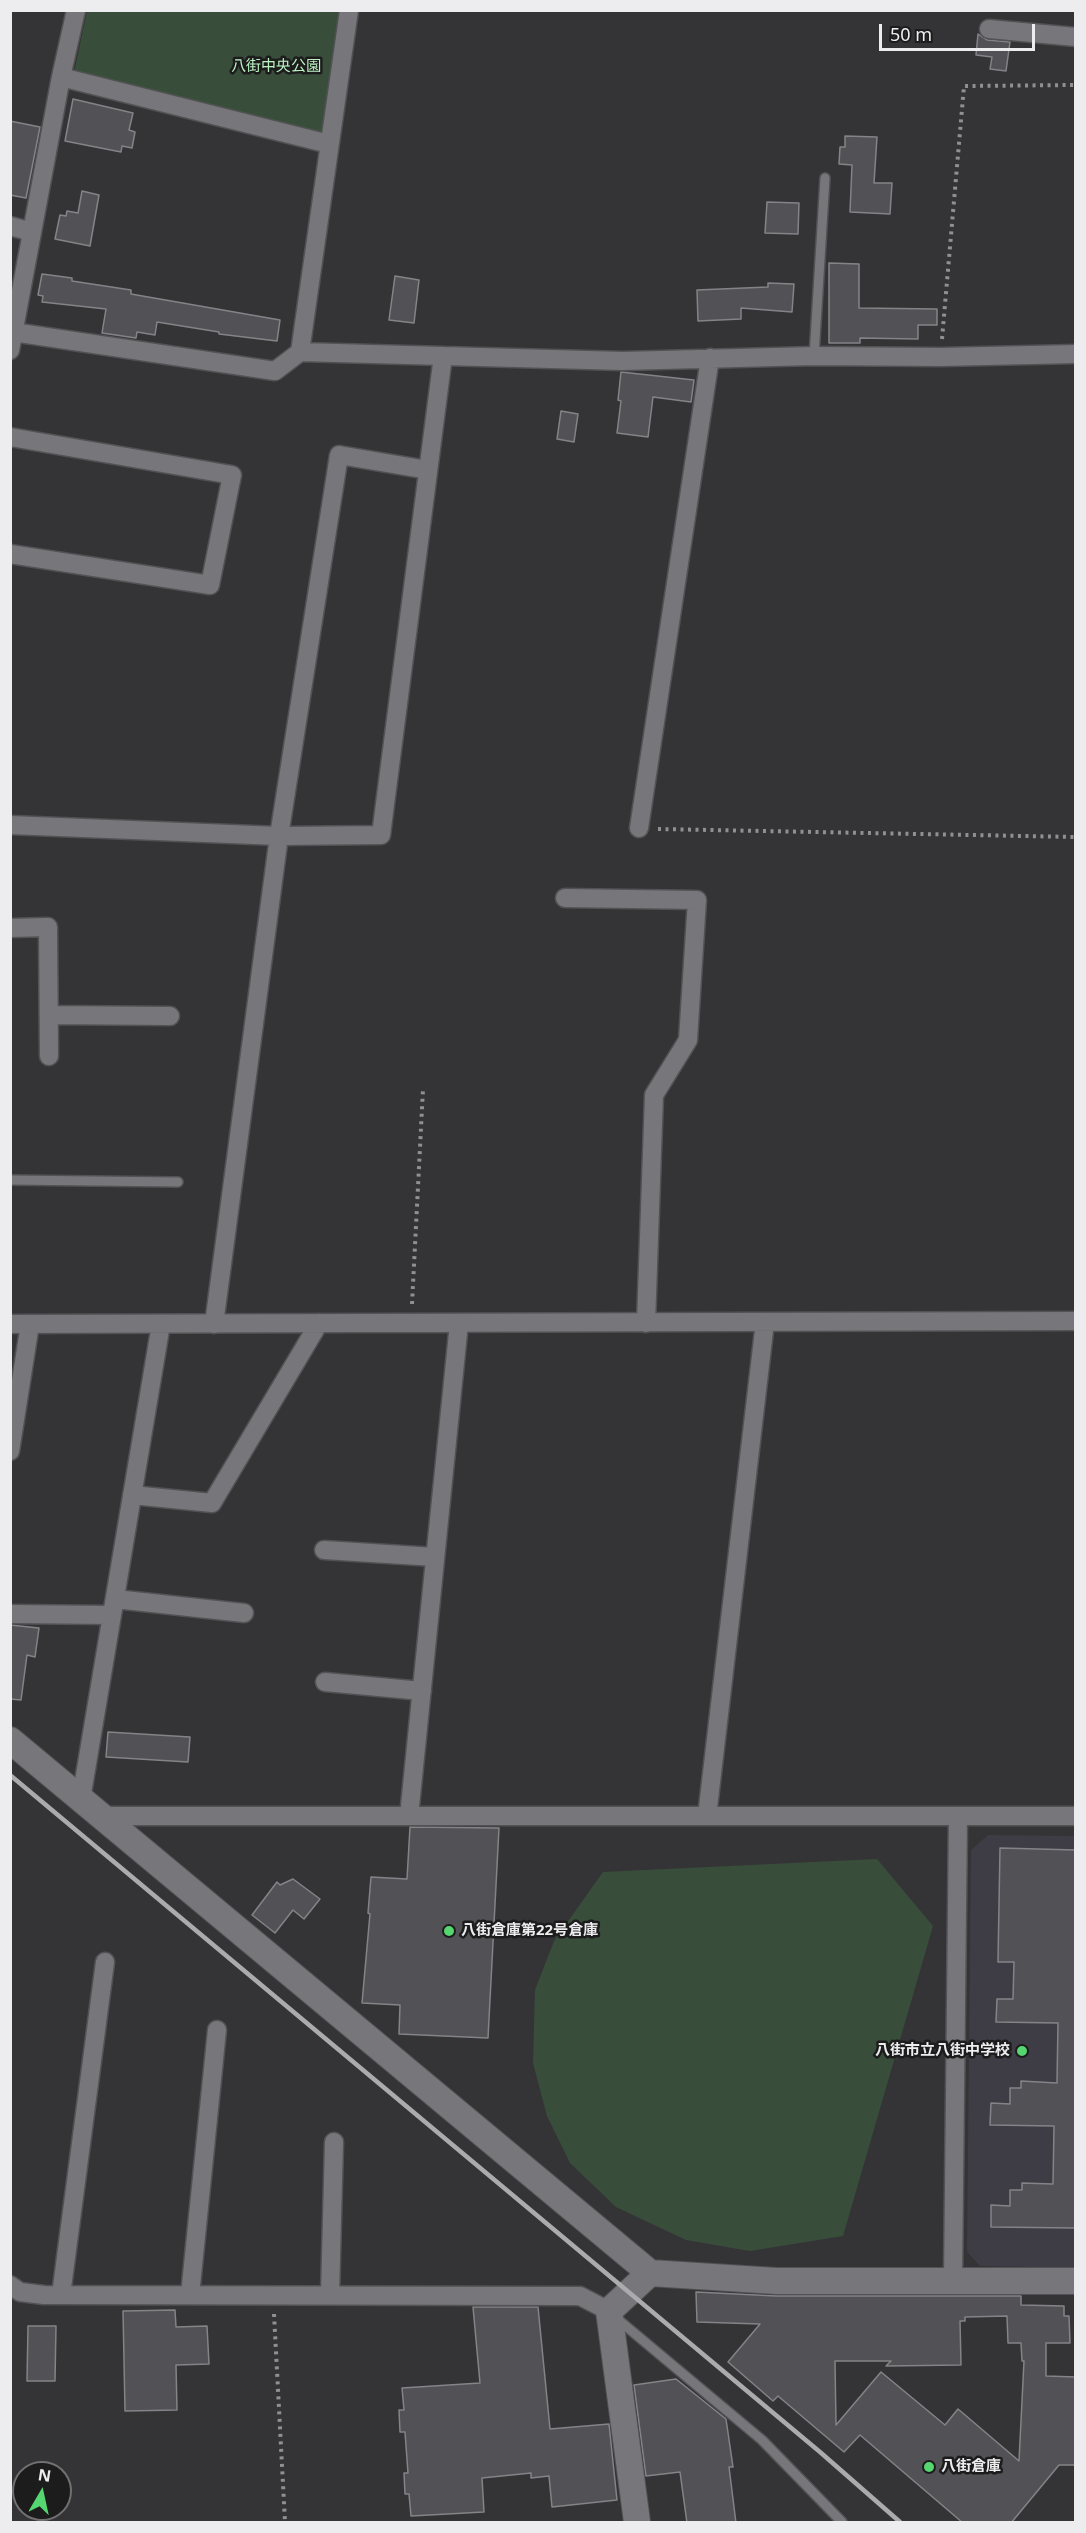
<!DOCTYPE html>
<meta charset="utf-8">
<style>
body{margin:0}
#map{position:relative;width:1086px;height:2533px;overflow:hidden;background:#343437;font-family:"Noto Sans",sans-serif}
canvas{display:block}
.frame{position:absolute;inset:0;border:12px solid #ededef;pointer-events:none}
.north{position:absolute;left:12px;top:2461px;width:60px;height:60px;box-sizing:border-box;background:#1c1c1d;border:2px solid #707071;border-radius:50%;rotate:9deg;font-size:16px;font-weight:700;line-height:24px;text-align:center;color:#ededef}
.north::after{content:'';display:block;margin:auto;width:21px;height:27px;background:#56d671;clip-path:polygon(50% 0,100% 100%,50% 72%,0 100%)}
.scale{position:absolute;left:879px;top:24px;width:156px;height:27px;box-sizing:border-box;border:3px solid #ededef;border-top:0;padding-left:8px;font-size:18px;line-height:21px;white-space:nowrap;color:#ededef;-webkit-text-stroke:4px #1c1c1d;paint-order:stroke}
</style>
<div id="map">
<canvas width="1086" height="2533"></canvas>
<div class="frame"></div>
<div class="north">N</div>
<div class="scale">50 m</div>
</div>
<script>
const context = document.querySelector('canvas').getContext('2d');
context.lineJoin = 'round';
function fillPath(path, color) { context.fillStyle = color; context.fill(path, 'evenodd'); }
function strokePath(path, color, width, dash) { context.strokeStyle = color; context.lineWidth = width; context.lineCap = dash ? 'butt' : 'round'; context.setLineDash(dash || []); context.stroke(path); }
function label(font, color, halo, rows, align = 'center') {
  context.font = font + ' "Noto Sans","Noto Sans JP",sans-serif'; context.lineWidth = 5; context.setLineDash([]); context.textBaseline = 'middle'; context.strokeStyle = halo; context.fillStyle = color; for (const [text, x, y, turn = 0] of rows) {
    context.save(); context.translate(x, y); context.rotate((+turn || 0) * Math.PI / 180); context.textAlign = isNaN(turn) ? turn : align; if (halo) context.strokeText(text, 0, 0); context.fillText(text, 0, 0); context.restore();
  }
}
fillPath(new Path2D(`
 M988 1835 1075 1836V2268L980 2266 967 2252 971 1850Z`), '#3e3d45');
fillPath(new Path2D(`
 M87 11H341L323 135 74 73Z
 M877 1859 933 1926 843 2236 750 2251 686 2240 616 2207 570 2163 547 2116 533 2063 535 1990 554 1941 603 1872Z`), '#394d3b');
const building = new Path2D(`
 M978 34 987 40 1010 42 1006 71 990 69 992 57 976 55Z
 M73 99 133 113 129 130 135 132 132 148 122 146 121 152 65 141Z
 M10 121 40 127 26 198 10 195Z
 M845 136 877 137 874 183H892L890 214 850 212 852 165 839 164 840 147H845Z
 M82 191 99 195 90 246 55 239 60 215 66 216 67 211 78 213Z
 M767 202 799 203 798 234 765 233Z
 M829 263 859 264V308L937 309V325H918V339L860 338V343H829Z
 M42 274 72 278V281L131 290V294L280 320 277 341 219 334V332L157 322 155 335 137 332 136 338 102 333 106 309 42 302 43 296 38 295Z
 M395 276 419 280 414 323 389 320Z
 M768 283 794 284 792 312 741 308V319L698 321 697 290 768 287Z
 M621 372 694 380 691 402 653 397 648 437 617 433 621 401 618 400Z
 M561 411 578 414 574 442 557 439Z
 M10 1625 39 1628 35 1657 27 1655 21 1700 10 1699Z
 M108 1732 190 1737 188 1762 106 1757Z
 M410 1827 499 1828 488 2038 399 2034 400 2005 362 2003 370 1914 368 1913 371 1877 407 1879Z
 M1000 1848 1076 1850V2228L991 2227V2205L1010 2206V2190H1022V2183L1053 2184 1054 2126 990 2125 991 2103 1010 2104V2088H1021V2081L1057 2083 1058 2023 996 2022 997 1999H1013L1014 1962H998Z
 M293 1879 320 1899 304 1919 293 1910 275 1933 252 1915 277 1882 280 1885Z
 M696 2292 776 2296H1021V2305L1064 2306V2316H1069L1070 2343H1046V2376L1076 2377V2465H1059L1011 2523H963L860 2435 844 2452 778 2396 773 2401 728 2362 760 2324 697 2322ZM1007 2316 1008 2343H1021L1022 2361H1024L1019 2461 958 2409 945 2425 881 2372 836 2425 835 2361H891L886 2366 961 2365 960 2321H965V2317Z
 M473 2307H538L550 2429 609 2424 617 2500 552 2507 549 2476 531 2478V2473L482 2478 484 2512 411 2516 409 2494H405L404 2473H408L405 2432H400L399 2410H404L402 2388 480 2383Z
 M175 2310 176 2327 207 2326 209 2364 176 2365 177 2410 125 2411 123 2311Z
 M28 2326H56L55 2381H27Z
 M676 2379 726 2419 733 2467H729L736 2523H687L680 2472 646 2476 634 2385Z`);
fillPath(building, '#525155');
strokePath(building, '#848488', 1.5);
const lane = new Path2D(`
 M814 356 825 178
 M10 1180 178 1182
 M615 2317 762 2440 842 2522`);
const street = new Path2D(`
 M989 29 1076 37
 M61 77 329 144
 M10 226 32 232
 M13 332 275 371 300 352 623 361 814 356 940 357 1076 354
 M10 350 61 77 76 10
 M300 352 349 10
 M10 437 232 475 210 585 10 554
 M10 825 279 836 381 835 443 356
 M639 828 710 358
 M565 898 697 900 688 1040 654 1095 646 1323
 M10 928 48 927 49 1056
 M49 1015 170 1016
 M10 1324 1076 1321
 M214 1324 279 836 339 455 428 470
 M10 1451 30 1324
 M132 1495 212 1503 319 1323
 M324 1550 435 1557
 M115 1599 244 1613
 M10 1614 112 1615
 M325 1682 422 1691
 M81 1799 161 1324
 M103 1816H1076
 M409 1816 459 1323
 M707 1816 765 1322
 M953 2280 958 1816
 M10 2285 20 2292 44 2295 580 2296 609 2311
 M61 2295 105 1962
 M190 2295 217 2030
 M330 2295 334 2142`);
const secondary = new Path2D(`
 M10 1740 650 2273 776 2281H1076
 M637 2522 609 2311 650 2273`);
strokePath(lane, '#525255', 12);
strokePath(street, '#525255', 21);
strokePath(secondary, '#525255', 28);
strokePath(new Path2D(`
 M942 339 964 86 1076 85
 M658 829 1076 837
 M412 1304 423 1089
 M274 2314 285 2522`), '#909092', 4, [3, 4.5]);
strokePath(lane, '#77777b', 9);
strokePath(street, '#77777b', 18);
strokePath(secondary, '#77777b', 26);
strokePath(new Path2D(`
 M10 1775 820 2452 900 2522`), '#ababae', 4.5);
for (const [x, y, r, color] of [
 [449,1931,6,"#56d671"],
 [1022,2051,6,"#56d671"],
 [929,2467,6,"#56d671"]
]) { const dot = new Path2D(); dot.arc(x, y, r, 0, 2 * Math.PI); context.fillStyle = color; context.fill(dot); strokePath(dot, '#1c1c1d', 2); }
label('15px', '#bcf1c2', '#1c1c1d', [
 ["八街中央公園",276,67]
]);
label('bold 15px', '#ededef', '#1c1c1d', [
 ["八街倉庫第22号倉庫",461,1931],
 ["八街市立八街中学校",1010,2051,"right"],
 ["八街倉庫",941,2467]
], 'left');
</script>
